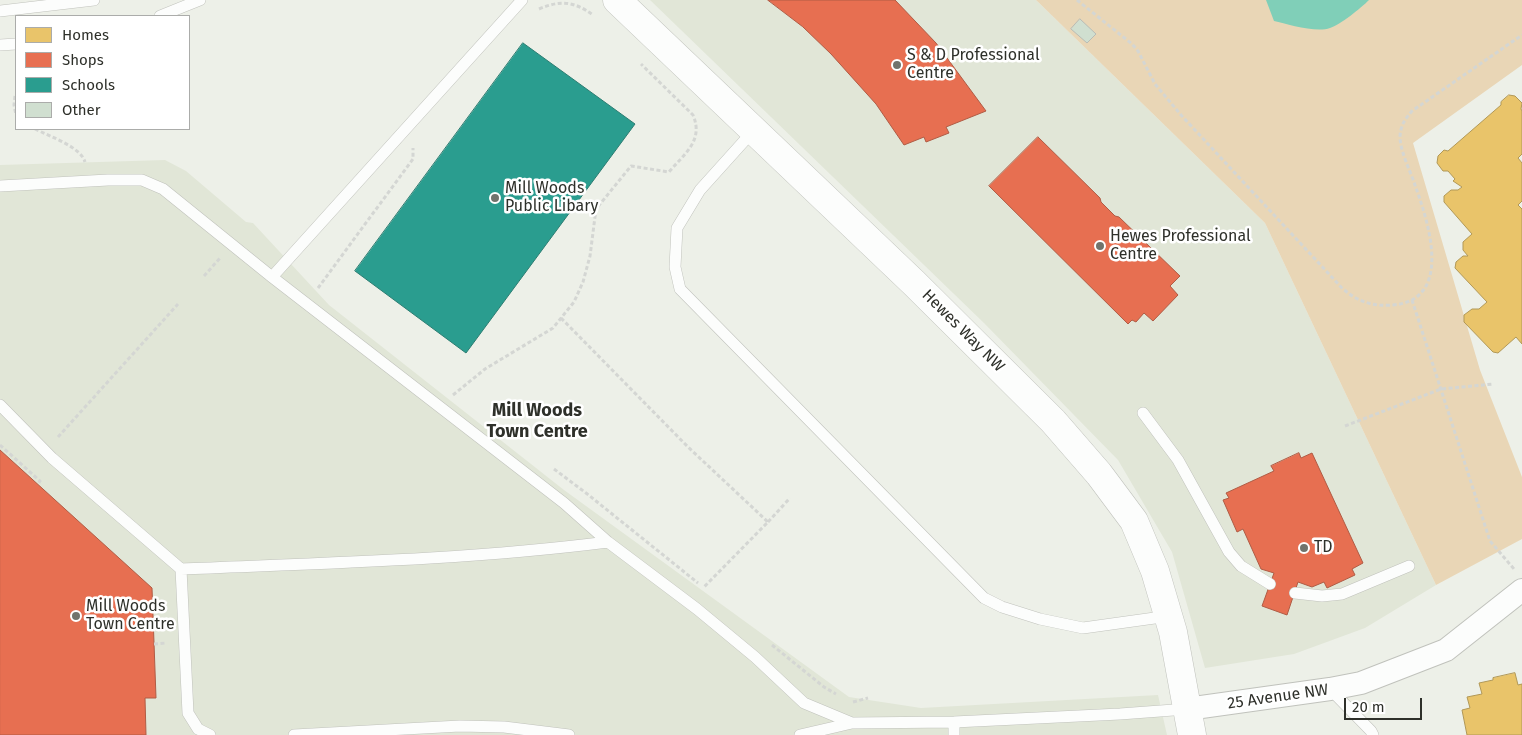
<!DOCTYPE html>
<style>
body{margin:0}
#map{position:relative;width:1522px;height:735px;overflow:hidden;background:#edf0e8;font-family:"Fira Sans",sans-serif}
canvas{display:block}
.legend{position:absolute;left:15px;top:15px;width:175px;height:115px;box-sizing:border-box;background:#fff;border:1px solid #abacaa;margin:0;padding:6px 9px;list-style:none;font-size:15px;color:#2e302a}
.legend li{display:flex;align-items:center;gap:10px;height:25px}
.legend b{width:25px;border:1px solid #abacaa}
.scale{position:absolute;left:1344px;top:698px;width:78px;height:22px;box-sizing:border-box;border:2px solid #2e302a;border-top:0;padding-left:6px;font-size:15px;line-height:18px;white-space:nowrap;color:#2e302a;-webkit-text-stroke:4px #fff;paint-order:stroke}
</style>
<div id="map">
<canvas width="1522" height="735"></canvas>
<ul class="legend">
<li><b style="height:14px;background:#e9c46a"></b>Homes</li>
<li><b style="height:14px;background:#e76f51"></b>Shops</li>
<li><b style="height:14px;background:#2a9d8f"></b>Schools</li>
<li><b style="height:14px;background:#d0dfd0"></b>Other</li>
</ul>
<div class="scale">20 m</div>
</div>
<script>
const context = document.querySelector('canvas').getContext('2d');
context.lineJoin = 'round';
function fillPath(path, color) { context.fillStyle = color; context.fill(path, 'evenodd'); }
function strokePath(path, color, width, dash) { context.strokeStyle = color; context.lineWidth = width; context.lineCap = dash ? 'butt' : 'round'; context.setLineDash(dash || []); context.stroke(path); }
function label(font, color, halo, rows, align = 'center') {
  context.font = font + ' "Fira Sans",sans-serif'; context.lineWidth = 5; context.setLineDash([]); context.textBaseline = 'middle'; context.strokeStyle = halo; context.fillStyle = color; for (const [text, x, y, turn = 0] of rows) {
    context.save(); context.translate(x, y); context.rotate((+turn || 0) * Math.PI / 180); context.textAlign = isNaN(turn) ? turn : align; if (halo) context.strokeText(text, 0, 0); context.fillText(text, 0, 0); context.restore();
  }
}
fillPath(new Path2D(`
 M650 0H1036L1265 223 1436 585 1365 628 1294 654 1205 668 1172 552 1118 460 984 323Z
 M165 160 186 171 246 222 253 223 329 305 564 490 849 697 921 708 1158 695 1167 735H0V165Z`), '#e1e6d7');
fillPath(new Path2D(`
 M1036 0H1522V65L1413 143 1480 370 1522 477V539L1436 585 1265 223Z`), '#e9d6b6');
fillPath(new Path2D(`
 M1266 0H1369C1361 8 1340 25 1330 28 1316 33 1287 24 1274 21Z`), '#80cfb8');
const homes = new Path2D(`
 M1509 95 1515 96 1522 103 1521 109 1522 111V154L1518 158 1522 163V201L1518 205 1522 209V344L1516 337 1498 353 1493 352 1464 322V315L1472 309H1479L1487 302 1455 268 1456 262 1463 256H1468L1463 250V242L1472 234 1444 202V196L1451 190H1458L1462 187 1453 181 1455 179 1448 171H1443L1437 163 1438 156 1444 150 1448 151 1501 105V102Z
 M1515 673 1518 685 1522 684V735H1467L1462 710 1470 708 1467 697 1482 694 1479 683 1493 680V678Z`);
fillPath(homes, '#e9c46a');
strokePath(homes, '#b19857', 1);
const shops = new Path2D(`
 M768 0H895L936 43 986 111 946 127 949 133 926 142 924 137 904 145 876 104 831 54 803 27Z
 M1038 137 1100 198 1101 202 1115 216 1119 217 1180 276 1170 286 1178 295 1153 321 1144 313 1136 322 1132 320 1128 324 989 186Z
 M0 450 152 588 156 698H145L146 735H0Z
 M1299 453 1301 458 1312 453 1363 563 1352 569 1355 575 1327 588 1324 582 1312 587 1298 582 1287 615 1262 606 1274 573 1261 569 1243 529 1237 532 1223 500 1229 498 1226 493 1274 471 1271 466Z`);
fillPath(shops, '#e76f51');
strokePath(shops, '#b05c45', 1);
const schools = new Path2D(`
 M523 43 635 124 466 353 355 271Z`);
fillPath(schools, '#2a9d8f');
strokePath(schools, '#2b7c71', 1);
const building = new Path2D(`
 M1080 19 1096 34 1087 43 1071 29Z`);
fillPath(building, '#d0dfd0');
strokePath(building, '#b8bcb6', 1);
const lane = new Path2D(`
 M0 11 94 0
 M160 16 200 0
 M0 45 16 44
 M754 130 700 190 677 228 675 267 680 289 984 598 1002 607 1040 619 1083 628 1169 616
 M0 186 108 180H142L163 189 272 277 564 503 608 542 697 609 755 657 804 703 852 723
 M272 277 522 0
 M0 405 52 458 181 569C323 563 466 560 608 542
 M1143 413 1178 460 1229 552 1241 566 1270 584
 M181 569 188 713 198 729 210 735
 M1295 593 1322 596 1342 594 1409 566
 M1330 689 1371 731 1373 735
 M954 722V735
 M294 735 460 726 504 727 569 735
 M800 735 852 723 954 722 1120 714 1187 709`);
const street = new Path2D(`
 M1187 709 1330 689 1361 683 1446 650 1522 590`);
const secondary = new Path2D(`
 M617 0 914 283 1053 421 1099 474 1134 521 1155 571 1173 632 1192 735`);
strokePath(lane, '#c0c2bc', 12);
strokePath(street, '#c0c2bc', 24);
strokePath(secondary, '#c0c2bc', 29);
strokePath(new Path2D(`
 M1077 0 1132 44 1138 51 1155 84 1181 115 1341 287C1356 301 1372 307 1393 305 1453 300 1429 224 1416 188 1411 172 1401 154 1400 138 1400 126 1405 119 1412 111L1522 35
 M539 9C560 0 574 1 593 15
 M15 96 14 105 16 115
 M35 129C49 136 81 147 85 162
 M204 276 220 258
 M318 288 413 159V148
 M1412 300 1490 541 1514 569
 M561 318 688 447 768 522 703 588
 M453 395 485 369 553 328 574 302 583 282 590 256 596 209 631 166 669 172C684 154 704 141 693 115L641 64
 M1345 426 1441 389 1493 384
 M58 437 178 304
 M0 445 40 481 38 484
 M554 469 586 493 698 583
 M768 522 790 498
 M154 644 166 643
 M772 645 824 687 836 694
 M853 702 868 698`), '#d4d6d3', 3, [4, 2.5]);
strokePath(lane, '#fcfdfc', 11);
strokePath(street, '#fcfdfc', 22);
strokePath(secondary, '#fcfdfc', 28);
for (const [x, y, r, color] of [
 [897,65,5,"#71736c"],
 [495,198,5,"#71736c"],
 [1100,246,5,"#71736c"],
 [1304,548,5,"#71736c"],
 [76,616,5,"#71736c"]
]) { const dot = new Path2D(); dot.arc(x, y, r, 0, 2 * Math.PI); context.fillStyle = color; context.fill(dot); strokePath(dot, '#fff', 2); }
label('16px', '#2e302a', '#fff', [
 ["S & D Professional",907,56],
 ["Centre",907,74],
 ["Mill Woods",505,189],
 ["Public Libary",505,207],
 ["Hewes Professional",1110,237],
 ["Centre",1110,255],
 ["TD",1314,548],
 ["Mill Woods",86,607],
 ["Town Centre",86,625]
], 'left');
label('16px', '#2e302a', '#fff', [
 ["Hewes Way NW",963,331,45],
 ["25 Avenue NW",1278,697,-8]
]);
label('bold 18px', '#2e302a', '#fff', [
 ["Mill Woods",537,411],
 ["Town Centre",537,432]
]);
</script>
